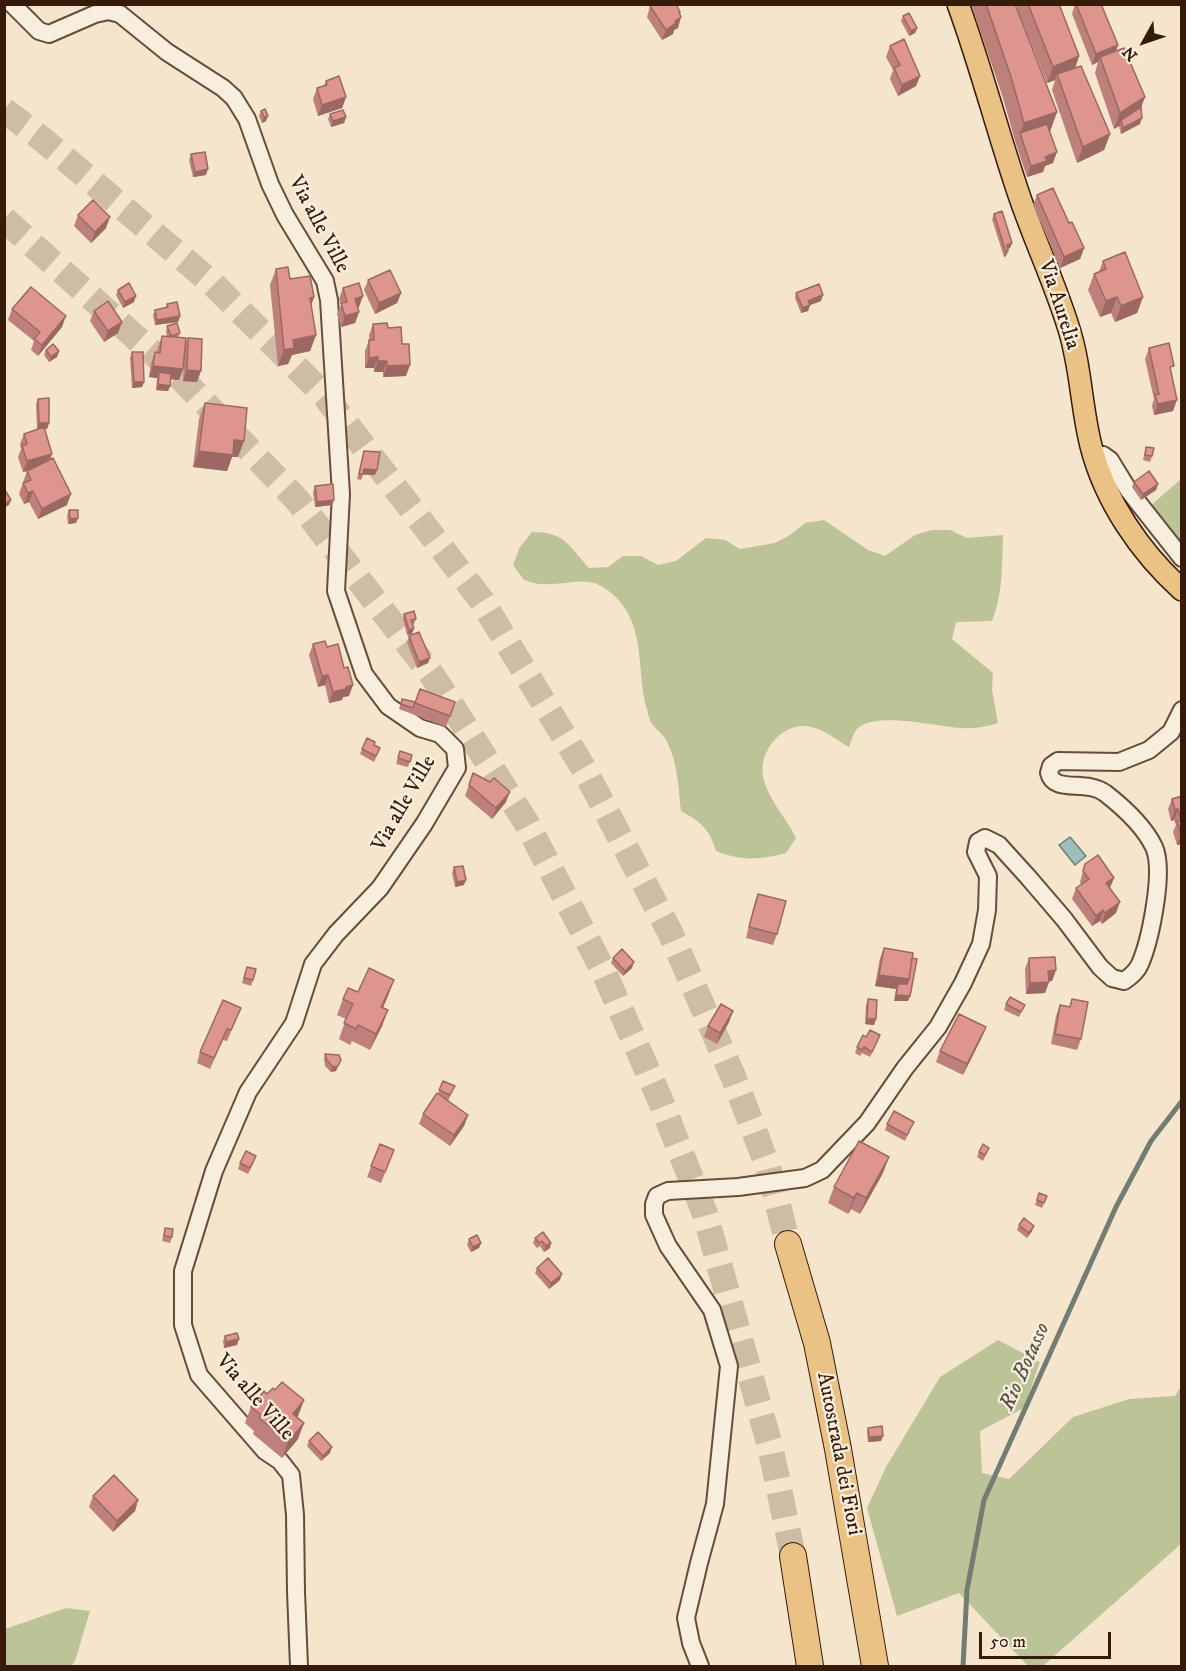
<!DOCTYPE html>
<style>
body{margin:0}
#map{position:relative;width:1186px;height:1671px;overflow:hidden;background:#f5e5cc;font-family:"IM FELL DW Pica",serif}
canvas{display:block}
.frame{position:absolute;inset:0;border:6px solid #361a0a;pointer-events:none}
.north{position:absolute;left:1114px;top:12px;width:60px;height:60px;-webkit-text-stroke:4px #f8eede;paint-order:stroke;rotate:230deg;font-size:16px;font-weight:700;line-height:24px;text-align:center;color:#361a0a}
.north::after{content:'';display:block;margin:auto;width:21px;height:27px;background:#361a0a;clip-path:polygon(50% 0,100% 100%,50% 72%,0 100%)}
.scale{position:absolute;left:979px;top:1632px;width:132px;height:27px;box-sizing:border-box;border:3px solid #361a0a;border-top:0;padding-left:8px;font-size:18px;line-height:21px;white-space:nowrap;color:#361a0a;-webkit-text-stroke:4px #f8eede;paint-order:stroke}
</style>
<div id="map">
<canvas width="1186" height="1671"></canvas>
<div class="frame"></div>
<div class="north">N</div>
<div class="scale">50 m</div>
</div>
<script>
const context = document.querySelector('canvas').getContext('2d');
context.lineJoin = 'round';
function fillPath(path, color) { context.fillStyle = color; context.fill(path, 'evenodd'); }
function strokePath(path, color, width, dash) { context.strokeStyle = color; context.lineWidth = width; context.lineCap = dash ? 'butt' : 'round'; context.setLineDash(dash || []); context.stroke(path); }
function label(font, color, halo, rows, align = 'center') {
  context.font = font + ' "IM FELL DW Pica",serif'; context.lineWidth = 4.5; context.setLineDash([]); context.textBaseline = 'middle'; context.strokeStyle = halo; context.fillStyle = color; for (const [text, x, y, turn = 0] of rows) {
    context.save(); context.translate(x, y); context.rotate((+turn || 0) * Math.PI / 180); context.textAlign = isNaN(turn) ? turn : align; if (halo) context.strokeText(text, 0, 0); context.fillText(text, 0, 0); context.restore();
  }
}
fillPath(new Path2D(`
 M1181 479V545L1149 507Z
 M824 520 868 550 885 556 915 535 932 530H950L967 538 1003 535C1002 565 1003 594 992 621L956 622 952 639 993 673 992 690 998 723C985 727 974 729 961 728 936 727 874 710 856 730 853 734 851 742 849 747 835 739 819 725 802 726 778 727 759 754 763 776 767 798 786 817 796 838L786 853C760 860 740 861 716 851 709 828 701 822 681 811 678 786 678 762 666 740 662 733 655 729 651 722 649 719 648 713 647 709 635 667 649 614 601 586 584 576 561 586 542 584 536 584 530 582 524 580L513 565 520 547 532 532C565 532 568 545 589 568L608 567 623 556H641L658 565 676 561 706 538 725 540 740 549 775 543 790 535 805 523Z
 M998 1340 1040 1362 1024 1408 980 1431 982 1473 1009 1479 1073 1417 1129 1399 1175 1396 1181 1387V1544L1043 1666H1028L959 1593 897 1616 867 1508 886 1467 940 1377Z
 M66 1608 90 1611 75 1661 71 1666H5V1629Z`), '#bcc497');
const water = new Path2D(`
 M1070 837 1086 856 1075 865 1059 845Z`);
fillPath(water, '#9cbfbb');
strokePath(water, '#737d74', 1.5);
strokePath(new Path2D(`
 M963 1666 967 1590 984 1500 1116 1207 1151 1141 1182 1101`), '#737d74', 5);
strokePath(new Path2D(`
 M4 110 42 139 213 284 325 396 482 601 584 769 670 932 733 1076 768 1167 788 1244
 M4 219 183 380 298 501 432 675 526 822 603 970 659 1097 705 1214 770 1446 793 1556`), '#cfbca5', 26, [26, 13]);
const minor = new Path2D(`
 M12 4 39 31 49 34 95 14 109 11 120 14 167 52 223 88 234 98 247 119 270 184 285 215 325 281 329 300 341 494 336 591 364 674 388 706 420 728 440 734 455 749 457 768 424 824 380 888 336 934 313 964 294 1023 248 1092 214 1171 183 1271V1325L199 1375 265 1451 280 1461 291 1475 295 1515 296 1592 299 1666
 M1094 456 1103 455 1110 460 1129 491 1182 558
 M700 1666 691 1643 686 1618 699 1563 715 1504 729 1366 712 1310 668 1246 654 1215V1204L657 1196 668 1191 738 1187 805 1178 822 1170 867 1123 905 1068 938 1027 963 983 981 944 987 910 988 876 976 852 978 842 985 838 999 845 1028 877 1064 919 1100 967 1112 978 1124 981C1130 977 1137 971 1140 964 1150 941 1165 871 1154 847 1144 826 1123 807 1105 793 1086 779 1054 794 1049 773L1051 766 1058 761 1119 762 1149 750 1171 732 1182 710`);
const major = new Path2D(`
 M958 4C980 64 996 126 1016 186 1031 233 1053 278 1068 326 1081 365 1081 407 1091 446 1105 501 1140 552 1182 590`);
const highway = new Path2D(`
 M788 1244 817 1343 838 1449 875 1666
 M793 1556 810 1666`);
strokePath(minor, '#664d3a', 20);
strokePath(major, '#361a0a', 24);
strokePath(highway, '#361a0a', 28);
strokePath(minor, '#f8eede', 16);
strokePath(major, '#eac286', 21);
strokePath(highway, '#eac286', 26);
fillPath(new Path2D(`
 M971 4H1015L1057 112 1050 132 1053 163 1045 166 1043 172 1027 177 1016 144 1003 98Z
 M1018 4H1059L1079 56 1075 68 1110 134 1104 150 1077 163 1052 90 1055 80 1047 83 1017 8Z
 M1075 4H1101L1118 45 1116 51 1141 107 1140 124 1121 134 1119 126 1114 129 1095 73 1098 62 1092 65 1072 14Z
 M650 6 679 14 678 28 674 30 673 34 662 40 647 17Z
 M903 16 917 28 915 33 909 36 901 21Z
 M890 46 920 76 916 86 898 96 890 79 893 70 886 57Z
 M326 81 346 97 342 108 318 116 313 99 317 88 324 86Z
 M261 111 266 121 262 123 259 116Z
 M330 114 346 117 344 123 331 127 328 119Z
 M191 154 206 175 193 177 189 160Z
 M1037 195 1069 223 1084 248 1080 259 1060 268 1033 205Z
 M994 214 1012 243 1010 248 1008 249 1006 256 1004 257 992 219Z
 M78 215 106 228 91 243 74 226Z
 M1103 261 1143 297 1137 313 1115 322 1111 313 1100 317 1088 290 1094 274 1099 272Z
 M276 269 314 297 311 306 316 335 310 351 292 355 288 364 278 366 270 285Z
 M368 280 401 293 397 303 375 314 364 290Z
 M343 288 359 307 358 308 359 312 355 323 341 327 337 314 341 305 339 299Z
 M118 290 134 302 123 308 116 295Z
 M796 293 821 301 810 305 808 311 801 313 795 298Z
 M167 304 180 316 178 322 155 325 153 315 155 310 166 307Z
 M12 309 62 327 38 356 31 350 34 341 8 320Z
 M94 311 122 322 118 333 104 342 90 321Z
 M373 324 388 328 402 344 406 376 383 377V372H374V368H365V351L369 340V335Z
 M167 326 180 333 178 337 185 346 188 338 197 382 183 381 184 360 183 369 179 380 170 379V386L168 391 156 390 157 378 149 377 151 363 155 352H157L158 347 162 336H167L166 332Z
 M1149 348 1171 374 1173 411 1154 415 1152 406 1154 399 1145 359Z
 M46 350 59 351 57 357 49 362 44 355Z
 M132 352 144 382 142 387 132 388 130 358Z
 M38 399 49 423 47 429H44L50 460 67 505 38 519 29 502 24 504 19 494 27 471 23 472 18 457 21 449 20 444 24 434 39 429H37L36 404Z
 M205 403 238 457H232L227 471 193 467 199 419Z
 M1146 447 1152 456 1150 462 1143 460Z
 M364 451 375 475H363L361 480 357 479Z
 M1134 482 1158 484 1156 490 1141 500 1132 487Z
 M315 486 332 505 315 507 313 492Z
 M69 510 78 518 76 523 68 524 67 516Z
 M404 614 416 619 414 624H413L414 628 412 634 407 635 403 619Z
 M409 636 428 663 417 668 407 642Z
 M313 644 327 647 344 668 349 696 343 697 342 700 329 703 325 685 318 687 309 655Z
 M420 689 455 702 446 727 399 709 402 699 415 702Z
 M374 745 380 748 374 762 360 754 362 749Z
 M400 751 412 755 408 767 396 764Z
 M473 773 506 802 492 819 465 796Z
 M1182 796V844L1177 845 1173 832 1176 825 1174 820 1171 821 1168 809 1172 799Z
 M1085 864 1110 888 1116 913 1102 924 1100 921 1092 926 1072 899 1076 888 1081 884 1080 882Z
 M454 867 464 885 455 887 452 873Z
 M758 894 777 934 773 945 746 938 754 905Z
 M884 948 912 958 910 996 908 1001H894L896 989 875 986 880 958Z
 M613 958 632 968 623 976 611 963Z
 M1029 958 1056 970 1052 981H1049L1045 993 1026 994 1025 969Z
 M247 967 253 980 251 986 242 983Z
 M394 980 383 1008 388 1010 382 1026 370 1050 352 1041 350 1045 339 1039 346 1019 337 1015 343 999 358 992Z
 M868 999 876 1019 874 1025 865 1024 866 1005Z
 M1072 999 1081 1039 1077 1050 1051 1044 1056 1016 1060 1005 1069 1007Z
 M1006 1004 1025 1005 1019 1017 1004 1010Z
 M241 1008 227 1041 223 1040 210 1069 197 1063 200 1052Z
 M733 1011 729 1022 717 1044 704 1037 708 1026Z
 M986 1027 982 1037 963 1075 936 1062 940 1051Z
 M866 1037 878 1041 870 1057 862 1053 860 1056 855 1053 857 1047Z
 M325 1054 341 1060 336 1071 331 1072 325 1066 324 1059Z
 M443 1081 455 1086 448 1101 468 1115 464 1126 450 1146 419 1124 423 1114 438 1094Z
 M914 1122 905 1141 885 1130 887 1124Z
 M380 1144 394 1150 381 1183 367 1177Z
 M979 1152 987 1153 983 1161 977 1157Z
 M254 1162 248 1174 238 1169 240 1163Z
 M883 1173 860 1214 851 1209 848 1214 828 1203 834 1187Z
 M1039 1193 1047 1196 1042 1208 1035 1205Z
 M1019 1225 1032 1231 1027 1238 1017 1230Z
 M165 1228 172 1237 170 1243 162 1241Z
 M543 1232 550 1248 544 1252 540 1246 537 1248 533 1243 535 1238Z
 M469 1239 481 1243 479 1248 471 1252 467 1245Z
 M537 1268 560 1280 549 1289 535 1273Z
 M225 1336 237 1345 224 1348 223 1341Z
 M275 1390 304 1400 297 1418 298 1439 282 1458 253 1434 254 1431 245 1423 251 1407 267 1394Z
 M868 1428 881 1441 868 1442 867 1433Z
 M309 1441 330 1453 321 1461 307 1446Z
 M93 1496 138 1500 135 1511 113 1532 89 1507Z`), '#be807a');
fillPath(new Path2D(`
 M679 12H680L677 20 681 17 678 28 674 30 673 34 662 40 666 30Z
 M917 28 915 33 909 36 911 31Z
 M1118 45 1114 56 1100 57 1098 62 1092 65 1096 54Z
 M1079 56 1074 72 1057 74 1055 80 1047 83 1053 67Z
 M920 76 916 86 898 96 902 85Z
 M346 97 342 108 318 116 322 105Z
 M1145 97 1139 113 1121 120 1119 126 1114 129 1120 113Z
 M1057 112 1049 133H1020L1024 123Z
 M268 116 266 121 262 123 264 117Z
 M346 117 344 123 331 127 333 121Z
 M1142 118 1140 124 1121 134 1123 128Z
 M1110 134 1104 150 1077 163 1083 147Z
 M1057 152 1053 163 1045 166 1043 172 1027 177 1031 166 1045 157Z
 M208 169 206 175 193 177 195 172Z
 M110 217 106 228 91 243 95 232Z
 M1012 243 1010 248 1005 250 1007 245Z
 M1084 248 1080 259 1060 268 1064 257Z
 M1008 251 1006 256 1004 257 1006 252Z
 M401 293 397 303 375 314 379 303Z
 M823 295 821 301 810 305 808 311 801 313 803 308 808 301Z
 M136 296 134 302 123 308 125 302Z
 M363 296 359 307 352 309 355 299Z
 M314 297 308 313 310 298Z
 M1117 297 1111 313 1100 317 1106 301Z
 M1143 297 1137 313 1115 322 1121 306Z
 M359 312 355 323 341 327 345 316Z
 M66 316 62 327 38 356 42 345Z
 M180 316 178 322 155 325 157 320Z
 M122 322 118 333 104 342 108 331Z
 M316 335 310 351 292 355 288 364 278 366 284 350 293 340Z
 M59 351 57 357 49 362 51 357Z
 M378 357 374 368H365L369 358Z
 M378 361H387L383 372H374Z
 M410 365 406 376 383 377 387 366Z
 M153 366 183 369 179 380 158 378 159 372 157 378 149 377Z
 M187 370 201 371 197 382 183 381Z
 M134 382H144L142 387 132 388Z
 M158 384 170 386 168 391 156 390Z
 M1177 400 1173 411 1154 415 1158 404Z
 M39 423H49L47 429H37Z
 M234 440 244 441 238 457H232L227 471 193 467 199 451Z
 M52 454 48 465 23 472 27 461Z
 M364 469 377 470 375 475 362 474Z
 M1158 484 1156 490 1141 500 1143 494Z
 M33 491 29 502 24 504 28 493Z
 M71 494 67 505 38 519 42 509Z
 M11 500 9 505 4 508V504Z
 M334 500 332 505 315 507 317 502Z
 M78 518 76 523 68 524 70 519Z
 M414 628 412 634 407 635 409 630Z
 M430 658 428 663 417 668 419 662Z
 M328 675 325 685 318 687 322 676Z
 M353 685 349 696 343 697 342 700 329 703 333 692Z
 M510 792 506 802 492 819 496 808Z
 M1178 809 1174 820 1171 821 1175 810Z
 M1182 834V844L1177 845 1181 835Z
 M1114 878 1110 888 1106 883Z
 M466 880 464 885 455 887 457 882Z
 M1120 902 1116 913 1102 924 1105 913Z
 M1103 910 1100 921 1092 926 1096 916Z
 M634 962 632 968 623 976 625 971Z
 M1056 970 1052 981 1044 982 1048 971Z
 M879 975 909 979 905 990 898 984 896 989 875 986Z
 M394 980 388 996 376 1023 381 1007Z
 M1049 982 1045 993 1026 994 1030 983Z
 M896 995 910 996 908 1001H894Z
 M388 1010 382 1026 370 1050 376 1034Z
 M733 1011 729 1022 717 1044 720 1033Z
 M867 1019H876L874 1025 865 1024Z
 M986 1027 982 1037 963 1075 967 1064Z
 M338 1066 336 1071 331 1072 333 1067Z
 M468 1115 464 1126 450 1146 454 1135Z
 M889 1157 883 1173 860 1214 866 1198Z
 M857 1193 851 1209 848 1214 854 1198Z
 M1034 1226 1032 1231 1027 1238 1029 1233Z
 M481 1243 479 1248 471 1252 473 1247Z
 M551 1243 550 1248 544 1252 546 1246Z
 M562 1274 560 1280 549 1289 551 1283Z
 M239 1339 237 1345 224 1348 226 1342Z
 M304 1400 298 1416 287 1430 293 1414Z
 M304 1423 298 1439 282 1458 288 1442Z
 M883 1436 881 1441 868 1442 869 1437Z
 M332 1447 330 1453 321 1461 323 1456Z
 M138 1500 135 1511 113 1532 117 1521Z`), '#9b6863');
const building = new Path2D(`
 M653 4H676L680 12H679L681 17 675 21 676 23 666 30 650 6Z
 M986 4H1015L1057 112 1024 123 1011 77Z
 M1028 4H1059L1079 56 1053 67Z
 M1076 4H1101L1118 45 1096 54Z
 M909 13 917 28 911 31 903 16Z
 M904 39 920 76 902 85 894 68 900 65 890 46Z
 M1124 48 1145 97 1120 113 1100 57Z
 M1081 66 1110 134 1083 147 1057 74Z
 M339 76 346 97 322 105 317 88 327 85 326 81Z
 M1141 107 1142 118 1123 128 1121 120Z
 M265 109 268 116 264 117 261 111Z
 M343 110 346 117 333 121 330 114Z
 M1047 124 1057 152 1045 157 1047 161 1031 166 1020 133Z
 M205 152 208 169 195 172 191 154Z
 M1053 188 1069 223 1072 222 1084 248 1064 257 1037 195Z
 M93 200 110 217 95 232 78 215Z
 M1002 211 1012 243 1007 245 1008 251 1006 252 994 214Z
 M1125 252 1143 297 1121 306 1117 297 1106 301 1094 274 1106 269 1103 261Z
 M288 267 290 279 310 276 314 297 310 298 316 335 293 340 294 348 284 350 276 269Z
 M390 270 401 293 379 303 368 280Z
 M129 283 136 296 125 302 118 290Z
 M359 283 363 296 355 299 359 312 345 316 341 303 347 302 343 288Z
 M819 284 823 295 808 301 810 305 803 308 796 293Z
 M31 287 66 316 42 345 34 339 40 332 12 309Z
 M108 301 122 322 108 331 94 311Z
 M177 302 180 316 157 320 155 310 168 307 167 304Z
 M177 323 180 333 171 336 167 326Z
 M387 323 388 328 401 327 402 344H409L410 365 387 366V361H378V357L369 358V340H374L373 324Z
 M162 336 186 338 183 369 153 366 155 352 160 353Z
 M188 338 202 339 201 371 187 370Z
 M1169 343 1174 366 1170 367 1177 400 1158 404 1155 395 1159 394 1149 348Z
 M53 344 59 351 51 357 46 350Z
 M132 352H143L144 382H134Z
 M159 372 171 374 170 386 158 384Z
 M49 398V423H39L38 399Z
 M205 403 247 408 244 441 234 440 233 455 199 451Z
 M44 427 52 454 27 461 22 446 27 444 24 434Z
 M1146 447 1154 448 1152 456 1145 455Z
 M364 451 380 452 377 470 364 469 363 474H359Z
 M53 458 71 494 42 509 33 491 28 493 23 483 31 480 27 471Z
 M1149 471 1158 484 1143 494 1134 482Z
 M333 484 334 500 317 502 315 486Z
 M5 490 11 500 4 504V491Z
 M69 510H78V518L70 519Z
 M414 611 416 619 411 620 414 628 409 630 404 614Z
 M419 632 430 658 419 662 409 636Z
 M325 641 327 647 338 644 344 668 348 667 353 685 346 687V689L333 692 328 675 322 676 313 644Z
 M420 689 455 702 450 716 415 703Z
 M402 699 415 702 413 708 401 704Z
 M367 738 375 742 374 745 380 748 376 756 362 749Z
 M400 751 412 755 410 762 398 758Z
 M473 773 490 782 494 778 510 792 496 808 469 785Z
 M1182 796V834L1181 835 1177 821 1181 820 1178 809 1175 810 1172 799Z
 M1098 855 1114 878 1106 883 1120 902 1105 913 1103 910 1096 916 1076 888 1089 879 1083 871 1085 864Z
 M463 866 466 880 457 882 454 867Z
 M758 894 786 901 777 934 749 927Z
 M884 948 913 953 909 979 879 975Z
 M622 949 634 962 625 971 613 958Z
 M1055 957 1056 970 1048 971 1049 982 1030 983 1029 958Z
 M912 958 917 959 910 996 896 995 898 984H907L909 979Z
 M247 967 256 969 253 980 244 978Z
 M369 968 394 980 381 1007 388 1010 376 1034 358 1025 356 1029 344 1023 353 1004 343 999 348 988 358 992Z
 M1010 997 1025 1005 1021 1012 1006 1004Z
 M868 999 877 1000 876 1019H867Z
 M1072 999 1088 1002 1081 1039 1055 1034 1060 1005 1070 1007Z
 M223 1000 241 1008 231 1030 227 1029 214 1058 200 1052Z
 M721 1004 733 1011 720 1033 708 1026Z
 M959 1014 986 1027 967 1064 940 1051Z
 M870 1030 880 1035 872 1052 864 1047 862 1050 857 1047 863 1035 866 1037Z
 M325 1054 339 1055 341 1060 338 1066 333 1067 327 1060Z
 M443 1081 455 1086 450 1095 439 1090Z
 M437 1093 468 1115 454 1135 423 1114Z
 M894 1111 914 1122 907 1135 887 1124Z
 M859 1141 889 1157 866 1198 857 1193 854 1198 834 1187Z
 M380 1144 394 1150 385 1172 371 1166Z
 M983 1144 989 1148 985 1155 979 1152Z
 M246 1151 256 1156 250 1168 240 1163Z
 M1039 1193 1047 1196 1044 1203 1037 1200Z
 M1024 1218 1034 1226 1029 1233 1019 1225Z
 M165 1228 173 1229 172 1237 164 1236Z
 M543 1232 551 1243 546 1246 542 1241 539 1243 535 1238Z
 M477 1235 481 1243 473 1247 469 1239Z
 M548 1258 562 1274 551 1283 537 1268Z
 M237 1333 239 1339 226 1342 225 1336Z
 M282 1382 304 1400 293 1414 304 1423 288 1442 259 1418 261 1415 251 1407 264 1391 267 1394 273 1388 275 1390Z
 M882 1426 883 1436 869 1437 868 1428Z
 M318 1432 332 1447 323 1456 309 1441Z
 M114 1475 138 1500 117 1521 93 1496Z`);
fillPath(building, '#dd958e');
strokePath(building, '#9b6863', 1.5);
label('21px', '#361a0a', '#f8eede', [
 ["Via alle Ville",318,225,62],
 ["Via Aurelia",1058,305,72],
 ["Via alle Ville",405,804,-60],
 ["Via alle Ville",254,1398,49],
 ["Autostrada dei Fiori",838,1454,79]
]);
label('italic 22px', '#5a5448', '#f8eede', [
 ["Rio Botasso",1026,1367,-66]
]);
</script>
